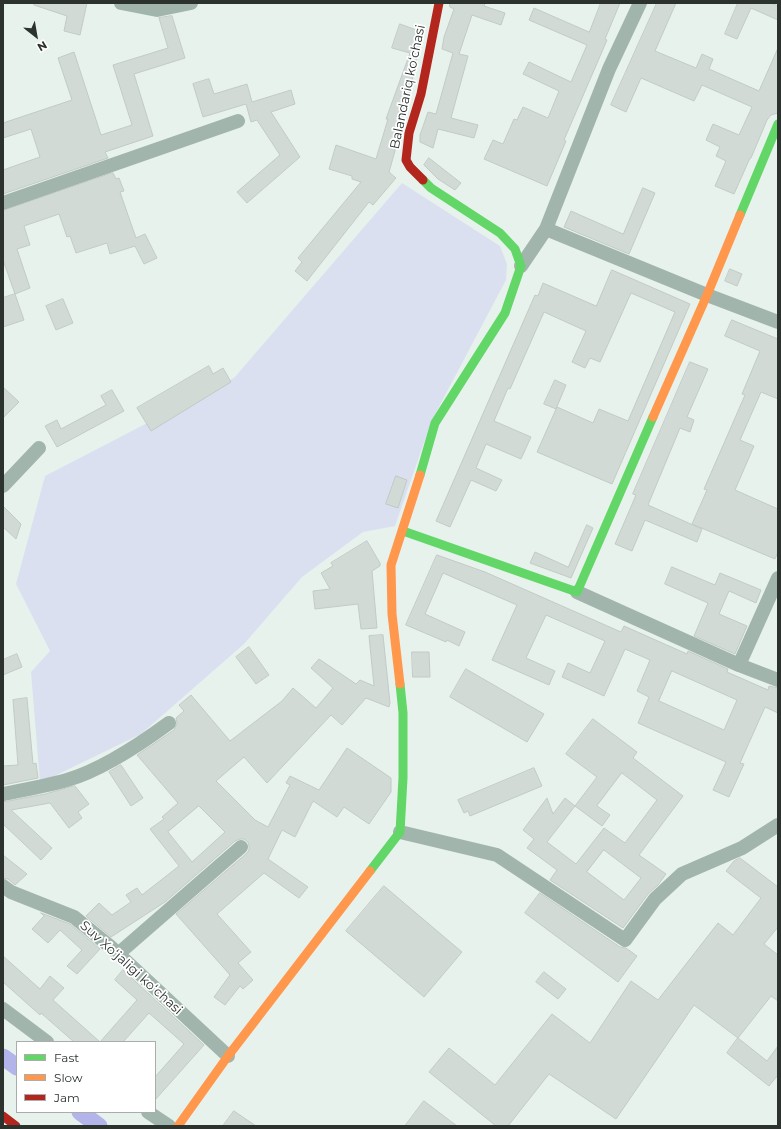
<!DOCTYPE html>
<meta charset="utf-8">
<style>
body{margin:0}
#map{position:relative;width:781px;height:1129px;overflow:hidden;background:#e7f2ed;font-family:Montserrat,sans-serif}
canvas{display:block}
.frame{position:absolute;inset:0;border:4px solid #2c332f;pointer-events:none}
.legend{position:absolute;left:16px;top:1041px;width:140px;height:72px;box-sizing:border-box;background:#fff;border:1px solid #abadac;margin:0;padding:5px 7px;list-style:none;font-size:12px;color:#2c332f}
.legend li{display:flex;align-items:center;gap:8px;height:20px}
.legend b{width:20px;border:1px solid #abadac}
.north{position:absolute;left:16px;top:16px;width:40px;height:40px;-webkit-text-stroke:3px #fff;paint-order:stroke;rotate:149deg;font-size:11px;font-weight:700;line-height:16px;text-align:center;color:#2c332f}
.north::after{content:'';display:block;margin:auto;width:14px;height:18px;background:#2c332f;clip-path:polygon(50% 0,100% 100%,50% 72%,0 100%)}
</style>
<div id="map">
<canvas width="781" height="1129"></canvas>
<div class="frame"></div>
<ul class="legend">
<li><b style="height:5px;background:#63d668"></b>Fast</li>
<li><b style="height:5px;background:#ff974d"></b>Slow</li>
<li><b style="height:5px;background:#b3261e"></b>Jam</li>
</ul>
<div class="north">N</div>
</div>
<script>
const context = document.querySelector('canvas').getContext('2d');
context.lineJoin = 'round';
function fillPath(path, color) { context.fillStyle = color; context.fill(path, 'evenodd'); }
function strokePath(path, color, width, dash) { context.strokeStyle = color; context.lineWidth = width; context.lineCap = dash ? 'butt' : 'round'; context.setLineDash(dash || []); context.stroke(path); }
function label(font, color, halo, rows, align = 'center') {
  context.font = font + ' Montserrat,sans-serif'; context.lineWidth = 3.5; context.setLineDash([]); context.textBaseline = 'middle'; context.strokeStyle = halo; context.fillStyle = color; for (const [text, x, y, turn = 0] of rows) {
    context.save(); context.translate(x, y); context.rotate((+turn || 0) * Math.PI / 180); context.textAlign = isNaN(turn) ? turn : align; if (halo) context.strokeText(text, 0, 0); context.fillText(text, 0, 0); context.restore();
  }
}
fillPath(new Path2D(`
 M402 183 500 246 507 264 506 280 432 420 395 526 363 532 302 577 244 644 141 734 40 783 31 672 50 651 16 584 45 476 234 378Z`), '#dbe0f0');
strokePath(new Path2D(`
 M3 1057 17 1067
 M80 1112 99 1126`), '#b3b4ea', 17);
const building = new Path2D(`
 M35 3H87L80 35 64 31 67 16 34 5Z
 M450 3H485L484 6 505 13 501 25 472 15 459 54 468 56 451 118 478 125 474 138 438 129 433 148 420 142V135L428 112 436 114 453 53 442 49 444 37 454 9 450 7Z
 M601 3H620L605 39 607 40 564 140 566 141 547 186 484 159 493 140 503 144 514 119 517 120 523 107 548 118 559 91 523 74 529 62 571 82 587 45 529 20 534 8 589 32Z
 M657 3H676L655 51 696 68 702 54 713 59 709 69 759 91 778 48V113L771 115 767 120 751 158H750L734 194 715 186 726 161 716 156 720 147 706 140 713 124 739 135 752 107 702 85 694 101 641 78 626 112 611 105Z
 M738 3H771L778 6V20L751 8 737 39 725 34Z
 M172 16 185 58 134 74 153 136 105 152 108 158 3 194V170L40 157 31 129 3 138V123L72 100 58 58 74 52 101 135 132 125 113 65 168 48 159 18Z
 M400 24 422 32 410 91 398 130 395 151 389 172 396 178 373 205 369 202 307 281 295 271 302 262 298 258 361 182 352 179V176L329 169 336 145 376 159 388 119H386L410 53 392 48Z
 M209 79 214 94 247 84 252 102 291 90 295 104 271 112 300 157 247 203 237 192 280 155 257 120 251 122 246 104 203 117 193 84Z
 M429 158 461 183 455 190 438 179 424 165Z
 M113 173 116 179 119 178 124 191 120 192 136 238 145 234 157 258 144 264 135 246 110 254 107 243 76 253 70 236 67 237 59 214 24 226 30 245 17 249 30 288 15 294 3 260V211Z
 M643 188 655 193 629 254 564 227 571 211 623 234Z
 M730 269 742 274 737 286 725 281Z
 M612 270 690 304 612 484 537 452 557 407 593 423 599 409 628 421 675 312 631 293 600 362 590 358 585 368 572 362 586 331 544 312 510 389 508 388 494 421 531 437 521 459 486 444 476 468 502 480 496 491 471 480 450 527 436 521 535 295 538 296 543 283 596 306Z
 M15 294 24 320 3 327V298Z
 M63 299 73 323 56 330 46 306Z
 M732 320 778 339V399L761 392 740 440 754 446 735 490 778 509V552L775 559 692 524 707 490 704 489 745 395 742 394 760 351 725 336Z
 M690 362 708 369 687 417 694 420 690 432 680 428 648 505 702 529 697 542 645 520 632 551 615 544 636 495 633 494Z
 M209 366 213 374 223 368 231 382 151 431 137 408Z
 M555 380 566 385 556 409 544 404Z
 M3 387 19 402 3 418Z
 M112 390 124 411 57 447 45 426 57 420 61 429 106 405 101 396Z
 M396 476 407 480 398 508 386 504Z
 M3 506 21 524 16 539 3 527Z
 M587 525 593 528 571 578 530 563 535 552 568 567Z
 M367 541 380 563V566L372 571 377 628 361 629 358 604 315 609 313 591 330 589 321 573 333 566 331 563Z
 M437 555 485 572 621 632 624 626 687 654 688 651 728 669 727 672 768 690 769 686 778 688V713L765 707 740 763 744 764 729 797 713 790 726 762 638 723 649 697 637 691 650 660 625 649 604 696 562 677 568 663 590 673 605 641 546 615 526 658 555 671 549 685 492 660 517 605 443 573 425 614 465 632 459 646 447 640 446 642 406 625ZM672 671 737 700 724 730 659 701Z
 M672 567 715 585 720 573 761 590 756 603 729 591 719 614 747 626 735 654 694 636 708 603 665 584Z
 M383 635 390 703 389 707 366 698 342 725 331 715 267 783 244 757 216 781 255 820 268 827 290 785 286 783 290 776 319 790 347 748 391 778V792L369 824 344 807 337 817 313 801 295 837 282 830 268 859 308 887 299 898 264 873 217 914 251 952 238 963 253 980 243 989 240 986 225 1005 214 997 230 975 176 914 247 853 249 850V846L248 842 244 839H240L235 841 165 902 111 937 86 916 99 903 112 915 131 902 126 895 137 888 142 895 179 866 150 829 164 819 162 817 178 803 137 755 174 730 177 723 176 718 184 711 179 705 191 695 230 741 282 701 293 688 316 708 333 688 311 668 319 659 356 684 360 680 374 686 369 636ZM199 806 225 832 192 862 168 832Z
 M249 647 269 675 256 684 236 657Z
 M412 652H429L430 677H413Z
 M17 654 22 667 3 675V660Z
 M466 669 544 714 527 742 450 697Z
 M27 698 33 764 36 763 38 778 3 785V766L18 765 13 700Z
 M593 719 637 752 633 758 683 796 639 855 666 874 658 885 648 894 623 928 550 880 557 870 527 848 534 839 523 830 547 798 553 814 565 798 575 806 597 777 566 754ZM622 773 657 800 625 843 604 828 576 864 547 842 575 806 602 826 610 815 597 806ZM604 850 641 878 624 900 587 872Z
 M121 765 143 798 131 806 109 772Z
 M534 768 542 786 470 816 468 811 464 813 458 800Z
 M75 786 89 804 78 812 82 818 69 828 50 803 11 810 52 848 41 860 3 824V802L45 794Z
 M3 855 27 874 15 885 8 879 3 878Z
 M740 858 778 887V927L764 944 778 955V1001L771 996 738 1038 694 1005 616 1119 549 1074 508 1126H496L429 1072 449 1048 495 1085 552 1014 590 1043 631 981 658 1000 718 923 733 935 761 898 726 871 734 861Z
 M384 886 462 952 424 997 346 931Z
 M540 893 620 947 626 948 637 956 618 982 525 913Z
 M41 913 70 924 100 949 77 974 67 966 82 950 60 930 48 943 32 929 44 916Z
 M3 956 40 989 50 976 64 988 53 1000 100 1042H74L41 1013 40 1015 3 982Z
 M123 970 204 1045 155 1100V1077L184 1044 149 1013 123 1042H100L137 1000 115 980Z
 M544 972 566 989 558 999 536 982Z
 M738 1038 767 1061 778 1046V1075L769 1086 727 1053Z
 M424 1101 457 1126H405Z
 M234 1111 256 1126H223Z`);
fillPath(building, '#d2dad6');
strokePath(building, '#c2cac6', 1);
strokePath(new Path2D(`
 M121 3 157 10 191 3
 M3 203 238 121
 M546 229 609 69 640 3
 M521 266 546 229 707 295 778 322
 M3 486 39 448
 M778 578 739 665 778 680
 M577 592 739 665
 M3 794C24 790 46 786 67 780 102 770 139 745 169 723
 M400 832 497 855 625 940 655 899 682 874 742 848 778 825
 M3 886 11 892 74 917 112 948 228 1056
 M118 954 241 847
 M3 1009 47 1042
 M148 1112 169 1126`), '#a1b5ac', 14);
strokePath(new Path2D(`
 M740 215 778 124
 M420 475 435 423 505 313 521 266 515 249 500 233 431 188 423 180
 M403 531 577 592 653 417
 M370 871 400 832 403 778V713L400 684`), '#63d668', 9);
strokePath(new Path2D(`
 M653 417 707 295 740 215
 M400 684 392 614 391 565 420 475
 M178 1126 228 1056 370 871`), '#ff974d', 9);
strokePath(new Path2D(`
 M423 180 410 167 406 160 409 133 421 94 439 3
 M3 1116 16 1126`), '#b3261e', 9);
label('13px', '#2c332f', '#fff', [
 ["Balandariq koʻchasi",408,87,-78],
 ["Suv Xoʻjaligi koʻchasi",131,968,42]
]);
</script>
